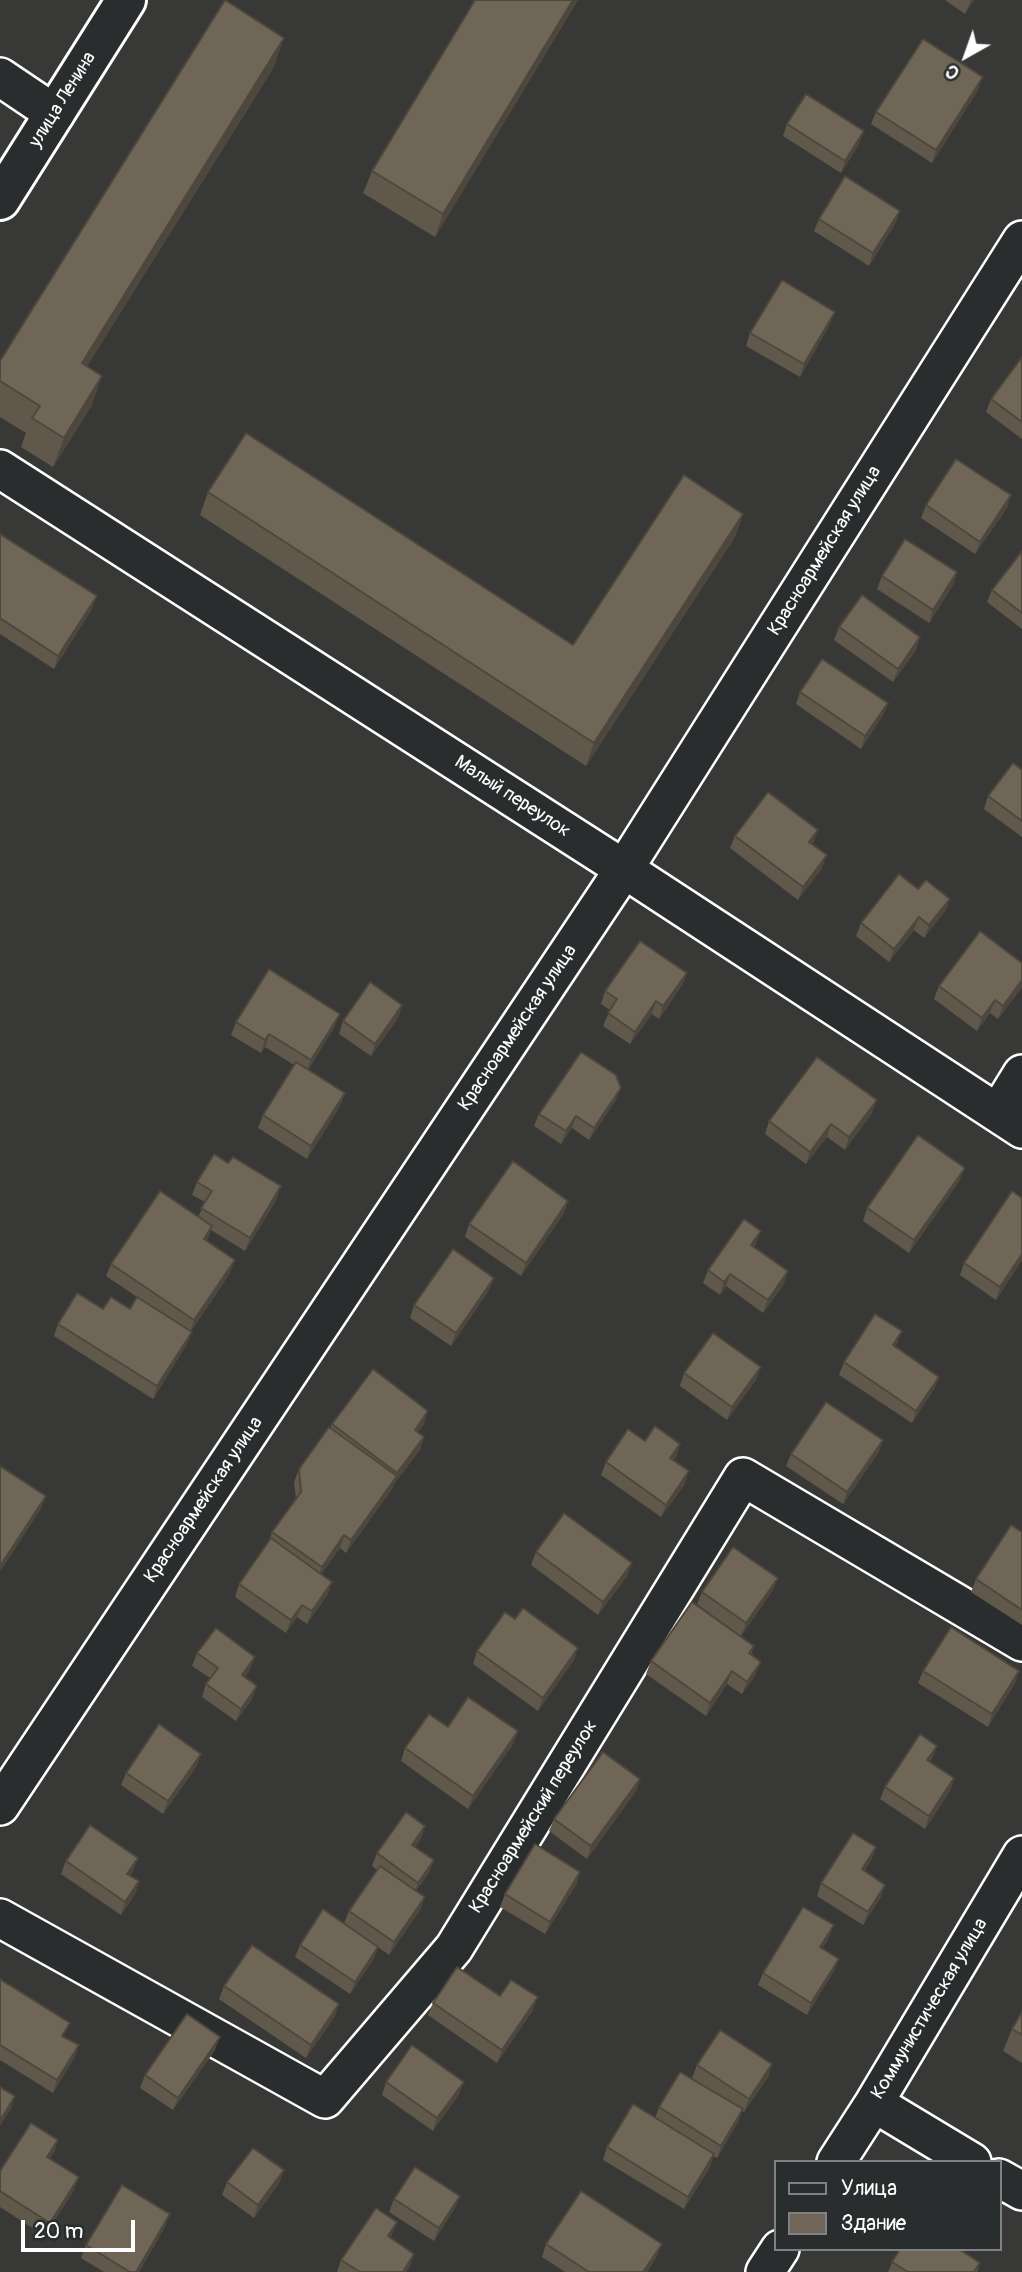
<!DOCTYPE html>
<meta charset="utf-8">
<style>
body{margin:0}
#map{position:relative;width:1022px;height:2272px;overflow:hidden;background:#383836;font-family:Pangolin,sans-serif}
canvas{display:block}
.legend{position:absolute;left:774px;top:2160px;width:228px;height:91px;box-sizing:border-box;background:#2a2d2e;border:2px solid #7f8182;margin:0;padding:9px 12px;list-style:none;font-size:21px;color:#fff}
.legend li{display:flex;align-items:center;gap:14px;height:35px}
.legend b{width:35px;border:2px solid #7f8182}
.north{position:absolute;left:931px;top:21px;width:70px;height:70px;-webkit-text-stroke:5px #2a2d2e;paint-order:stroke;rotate:220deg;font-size:19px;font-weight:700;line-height:28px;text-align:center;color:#fff}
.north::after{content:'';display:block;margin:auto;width:24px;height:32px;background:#fff;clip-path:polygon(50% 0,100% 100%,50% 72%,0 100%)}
.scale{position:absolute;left:21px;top:2220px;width:114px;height:32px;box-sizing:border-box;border:4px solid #fff;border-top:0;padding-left:9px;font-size:21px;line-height:24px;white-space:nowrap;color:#fff;-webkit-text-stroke:5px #2a2d2e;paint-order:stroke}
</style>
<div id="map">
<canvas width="1022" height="2272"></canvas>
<ul class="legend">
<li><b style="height:9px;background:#2a2d2e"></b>Улица</li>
<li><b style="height:19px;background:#706657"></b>Здание</li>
</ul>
<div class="north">С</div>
<div class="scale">20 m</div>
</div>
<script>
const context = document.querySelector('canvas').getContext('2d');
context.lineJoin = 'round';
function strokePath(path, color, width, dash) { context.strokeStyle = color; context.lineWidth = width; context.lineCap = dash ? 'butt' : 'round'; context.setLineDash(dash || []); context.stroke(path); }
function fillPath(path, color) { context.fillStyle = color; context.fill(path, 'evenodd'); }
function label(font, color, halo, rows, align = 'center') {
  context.font = font + ' Pangolin,sans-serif'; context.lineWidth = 5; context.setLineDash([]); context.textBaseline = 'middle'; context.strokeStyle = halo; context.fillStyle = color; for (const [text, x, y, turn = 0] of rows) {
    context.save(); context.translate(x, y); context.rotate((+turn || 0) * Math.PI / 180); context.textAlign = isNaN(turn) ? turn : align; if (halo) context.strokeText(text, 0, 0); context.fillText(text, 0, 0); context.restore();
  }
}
const street = new Path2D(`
 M0 77 55 114
 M0 469 624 869 1022 1129
 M998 1113 1022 1074
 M0 1806 624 869 1022 240
 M0 1918 325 2099 454 1948 743 1477 1022 1642
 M874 2103 972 2162
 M836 2162 874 2103 1022 1855
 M999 2178 1022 2191
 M765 2272 780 2249`);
const secondary = new Path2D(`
 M0 200 126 0`);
strokePath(street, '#fff', 42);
strokePath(secondary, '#fff', 44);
strokePath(street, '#2a2d2e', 37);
strokePath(secondary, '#2a2d2e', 38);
fillPath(new Path2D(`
 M475 0H578L435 237 363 193 372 171Z
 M945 0H974L965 14Z
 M274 67 87 366 92 405 53 467 21 447 26 433 0 417V361Z
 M978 90 932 163 871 124 876 112Z
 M787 124 859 144 841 173 783 136Z
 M900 211 895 224 869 266 814 231 819 219Z
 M830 324 800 377 746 346 750 333Z
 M1022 357V439L986 412 991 399Z
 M208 492 573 645 743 514 735 537 586 766 200 515Z
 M1011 495 1007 508 975 554 921 518 926 505Z
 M0 534 92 609 54 669 0 634Z
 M1022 551V629L987 602 992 590Z
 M957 572 953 585 929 623 877 589 882 576Z
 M839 627 916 650 893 682 834 640Z
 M800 692 888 703 883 715 861 749 796 704Z
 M1022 770V837L984 809 988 796Z
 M735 836 814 842 812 844 822 868 798 900 730 848Z
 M918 889 950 899 945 911 924 938 914 930 889 962 856 936 861 923Z
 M1022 963V987L998 1019 990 1013 977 1031 934 999 939 986Z
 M687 973 682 985 659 1019 652 1014 630 1044 603 1026 610 1010 601 1004 605 991Z
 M402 1005 398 1018 371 1056 339 1034 343 1021Z
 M236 1022 335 1026 308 1070 345 1093 340 1106 307 1159 258 1128 263 1115 294 1065 265 1047 261 1053 231 1035Z
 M616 1100 589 1140 572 1128 561 1144 534 1126 539 1114Z
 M872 1113 845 1150 827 1137 806 1164 765 1134 769 1121Z
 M960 1180 909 1253 863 1221 867 1208Z
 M197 1182 277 1199 245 1251 211 1230 206 1241 230 1273 191 1331 187 1344 153 1399 54 1336 58 1324 103 1309H130L137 1297 106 1276 111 1264 198 1217 205 1202 192 1195Z
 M568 1201 564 1213 521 1276 465 1237 469 1224Z
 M756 1243 754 1247 784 1284 763 1313 726 1286 720 1295 703 1283 708 1270Z
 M1022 1260 996 1300 960 1275 964 1263Z
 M489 1290 451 1346 410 1318 414 1305Z
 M902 1331 895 1347 939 1377 934 1389 912 1423 839 1375 844 1362Z
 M761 1367 756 1380 727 1420 680 1386 684 1373Z
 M332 1424H424L418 1432 424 1437 420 1450 394 1484 392 1489 346 1553 340 1548 321 1574 328 1594 307 1624 297 1617 286 1633 235 1597 239 1584 268 1543 272 1532 296 1499 294 1482 299 1469 330 1428Z
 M883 1440 878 1453 843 1504 786 1466 791 1454Z
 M645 1441 680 1444 676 1457 673 1460 685 1484 661 1517 601 1475 606 1462Z
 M1022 1532V1625L971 1592 976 1579Z
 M536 1552 632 1563 627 1576 598 1615 531 1565Z
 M778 1578 773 1590 741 1636 697 1604 702 1592Z
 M754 1646 751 1655 756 1674 742 1694 727 1684 706 1716 646 1674 651 1661Z
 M477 1651 574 1660 538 1711 473 1664Z
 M197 1653 250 1670 245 1677 252 1699 236 1721 202 1697 206 1684 210 1678 192 1666Z
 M923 1671H1019L1015 1683 988 1727 918 1683Z
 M448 1727 518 1731 513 1744 468 1809 401 1761 405 1748Z
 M937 1746 930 1762 954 1778 950 1791 925 1829 880 1799 885 1787Z
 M201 1754 196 1767 163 1814 121 1785 126 1773Z
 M640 1779 636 1791 587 1859 549 1831 554 1819Z
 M425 1826 421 1838 415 1847 429 1873 416 1891 425 1897 420 1910 389 1955 378 1947 373 1960 350 1994 295 1957 300 1945 344 1923 349 1911 377 1870 372 1866 377 1853Z
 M876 1847 871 1860 864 1871 881 1897 863 1925 817 1896 821 1883Z
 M138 1858 133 1871 130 1876 139 1881 135 1894 121 1915 61 1874 66 1861Z
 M580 1872 576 1885 545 1934 500 1907 505 1894Z
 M829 1938 822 1948 839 1959 834 1971 807 2015 758 1985 763 1973Z
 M0 1979 64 2037 79 2045 74 2058 53 2093 0 2060Z
 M224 1986 335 2016 306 2058 219 1999Z
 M500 1996 533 2010 497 2063 428 2015 433 2003Z
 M1022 2012V2063L1003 2051 1012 2029Z
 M215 2050 173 2110 140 2088 145 2075Z
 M772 2064 768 2077 744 2112 742 2111 738 2122 717 2158 713 2156 710 2167 684 2209 603 2160 607 2147 655 2118 659 2107 712 2091 692 2078 697 2065Z
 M386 2082 459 2094 433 2131 382 2095Z
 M58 2140 54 2152 50 2158 74 2190 45 2236 0 2207V2171Z
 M284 2170 279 2183 254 2218 222 2195 227 2182Z
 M394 2199 455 2208 434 2241 389 2212Z
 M165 2227 139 2272H104L81 2258 86 2245Z
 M392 2235 390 2238 410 2267 406 2272H337L341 2260Z
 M546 2244 657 2256 647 2272H565L542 2257Z
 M892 2262 980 2263 977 2272H888Z`), '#60584b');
fillPath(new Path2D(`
 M573 0H578L435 237 443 214Z
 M971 0H974L965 14Z
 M284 38 274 67 71 392 82 363Z
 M983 77 978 90 932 163 936 150Z
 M864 131 859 144 841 173 845 161Z
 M900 211 895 224 869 266 873 253Z
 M835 312 830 324 800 377 804 364Z
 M102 376 92 405 53 467 64 438Z
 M1011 495 1007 508 975 554 980 542Z
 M743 514 735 537 586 766 594 743Z
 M957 572 953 585 929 623 933 610Z
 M97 596 92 609 54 669 58 656Z
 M920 637 916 650 893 682 898 669Z
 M888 703 883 715 861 749 865 736Z
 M818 830 814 842 805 855 809 842Z
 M827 855 822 868 798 900 803 887Z
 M950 899 945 911 924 938 929 925Z
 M919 917 914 930 889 962 894 949Z
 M687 973 682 985 659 1019 663 1006Z
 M1022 980V987L998 1019 1003 1006Z
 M995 1000 990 1013 977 1031 982 1018Z
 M656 1001 652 1014 630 1044 635 1032Z
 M402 1005 398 1018 371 1056 375 1044Z
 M340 1014 335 1026 306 1072 311 1060Z
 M269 1034 265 1047 261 1053 265 1040Z
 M621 1088 616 1100 589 1140 594 1128Z
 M345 1093 340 1106 307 1159 311 1146Z
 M877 1100 872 1113 845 1150 849 1137Z
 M576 1116 572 1128 561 1144 566 1131Z
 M831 1124 827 1137 806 1164 810 1152Z
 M965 1168 960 1180 909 1253 914 1240Z
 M281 1186 277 1199 245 1251 250 1238Z
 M568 1201 564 1213 521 1276 526 1263Z
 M212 1226 208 1239 199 1252 204 1239Z
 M761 1231 756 1243 746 1257 751 1245Z
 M1022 1254V1260L996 1300 1000 1287Z
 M235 1260 230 1273 190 1333 194 1320Z
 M788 1271 784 1284 763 1313 768 1300Z
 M730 1274 726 1286 720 1295 724 1282Z
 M494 1278 489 1290 451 1346 456 1333Z
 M902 1331 897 1344 888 1358 893 1345Z
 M192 1332 187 1344 153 1399 157 1386Z
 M761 1367 756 1380 727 1420 732 1407Z
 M939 1377 934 1389 912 1423 916 1411Z
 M428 1411 424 1424 410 1443 415 1430Z
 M424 1437 420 1450 394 1484 392 1489 346 1553 351 1540 395 1478 397 1473Z
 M883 1440 878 1453 843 1504 847 1492Z
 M680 1444 676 1457 665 1471 670 1458Z
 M689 1471 685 1484 661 1517 666 1505Z
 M46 1496 41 1509 0 1572V1566Z
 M344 1535 340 1548 317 1580 322 1567Z
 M632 1563 627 1576 598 1615 603 1602Z
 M778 1578 773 1590 741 1636 746 1623Z
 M332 1582 328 1594 307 1624 312 1611Z
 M302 1605 297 1617 286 1633 291 1620Z
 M578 1648 574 1660 538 1711 543 1698Z
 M255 1657 250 1670 237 1688 242 1675Z
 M761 1662 756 1674 742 1694 747 1682Z
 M732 1671 727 1684 706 1716 710 1703Z
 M1019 1671 1015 1683 988 1727 992 1714Z
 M257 1686 252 1699 236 1721 241 1709Z
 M518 1731 513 1744 468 1809 473 1796Z
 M937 1746 932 1759 923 1773 927 1760Z
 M201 1754 196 1767 163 1814 168 1801Z
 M954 1778 950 1791 925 1829 929 1816Z
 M640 1779 636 1791 587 1859 591 1846Z
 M425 1826 421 1838 407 1857 412 1845Z
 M876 1847 871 1860 858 1882 862 1869Z
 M138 1858 133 1871 123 1886 127 1874Z
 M434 1860 429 1873 413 1895 418 1883Z
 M580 1872 576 1885 545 1934 550 1922Z
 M139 1881 135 1894 121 1915 125 1902Z
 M885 1885 881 1897 863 1925 868 1912Z
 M425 1897 420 1910 389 1955 394 1942Z
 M834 1925 829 1938 815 1960 820 1947Z
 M378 1947 373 1960 350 1994 355 1982Z
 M839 1959 834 1971 807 2015 811 2003Z
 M538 1997 533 2010 497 2063 502 2050Z
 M339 2004 335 2016 306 2058 311 2045Z
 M220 2037 215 2050 173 2110 178 2098Z
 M79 2045 74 2058 53 2093 57 2080Z
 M772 2064 768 2077 744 2112 749 2099Z
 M464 2082 459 2094 433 2131 437 2118Z
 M15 2096 11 2109 0 2126V2121Z
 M743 2109 738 2122 717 2158 721 2146Z
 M58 2140 54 2152 43 2170 47 2157Z
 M714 2154 710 2167 684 2209 688 2197Z
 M284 2170 279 2183 254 2218 258 2205Z
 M79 2177 74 2190 45 2236 50 2223Z
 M460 2196 455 2208 434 2241 439 2228Z
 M170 2214 165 2227 139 2272H136Z
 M397 2222 392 2235 383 2249 388 2236Z
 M662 2244 657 2256 647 2272H643Z
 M414 2254 410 2267 406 2272H403Z`), '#4e473d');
const building = new Path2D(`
 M225 0 284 38 82 363 102 376 64 438 32 418 40 406 0 381V361Z
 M475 0H573L443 214 372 171Z
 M923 39 983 77 936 150 876 112Z
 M806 94 864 131 845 161 787 124Z
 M845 176 900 211 873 253 819 219Z
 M782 280 835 312 804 364 750 333Z
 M1022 357V422L991 399Z
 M246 433 573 645 684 475 743 514 594 743 208 492Z
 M956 459 1011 495 980 542 926 505Z
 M0 534 97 596 58 656 0 618Z
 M905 539 957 572 933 610 882 576Z
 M1022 551V613L992 590Z
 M862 595 920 637 898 669 839 627Z
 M822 659 888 703 865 736 800 692Z
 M1013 763 1022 770V821L988 796Z
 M768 792 818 830 809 842 827 855 803 887 735 836Z
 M899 874 918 889 926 880 950 899 929 925 919 917 894 949 861 923Z
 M980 931 1022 963V980L1003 1006 995 1000 982 1018 939 986Z
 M640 941 687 973 663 1006 656 1001 635 1032 608 1013 617 999 605 991Z
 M269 969 340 1014 311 1060 269 1034 265 1040 236 1022Z
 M370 982 402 1005 375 1044 343 1021Z
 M581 1052 616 1075 621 1088 594 1128 576 1116 566 1131 539 1114Z
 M817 1057 877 1100 849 1137 831 1124 810 1152 769 1121Z
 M296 1062 345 1093 311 1146 263 1115Z
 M918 1135 965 1168 914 1240 867 1208Z
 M214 1154 228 1163 233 1157 281 1186 250 1238 201 1208 212 1191 197 1182Z
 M513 1161 568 1201 526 1263 469 1224Z
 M160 1191 212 1226 204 1239 235 1260 194 1320 111 1264Z
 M1012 1191 1022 1198V1254L1000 1287 964 1263Z
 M744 1219 761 1231 751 1245 788 1271 768 1300 730 1274 724 1282 708 1270Z
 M453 1249 494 1278 456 1333 414 1305Z
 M77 1293 103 1309 111 1297 130 1309 137 1297 192 1332 157 1386 58 1324Z
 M875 1314 902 1331 893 1345 939 1377 916 1411 844 1362Z
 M713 1333 761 1367 732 1407 684 1373Z
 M373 1369 428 1411 415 1430 424 1437 397 1473 332 1424Z
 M826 1402 883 1440 847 1492 791 1454Z
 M655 1426 680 1444 670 1458 689 1471 666 1505 606 1462 628 1429 645 1441Z
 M329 1427 397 1476 351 1540 344 1535 322 1567 272 1532 301 1492 299 1469Z
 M0 1466 46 1496 0 1566Z
 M564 1513 632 1563 603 1602 536 1552Z
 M1011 1525 1022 1532V1610L976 1579Z
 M271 1538 332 1582 312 1611 302 1605 291 1620 239 1584Z
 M733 1547 778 1578 746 1623 702 1592Z
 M692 1602 754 1646 749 1653 761 1662 747 1682 732 1671 710 1703 651 1661Z
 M523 1608 578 1648 543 1698 477 1651 505 1612 515 1619Z
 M951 1627 1019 1671 992 1714 923 1671Z
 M216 1628 255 1657 242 1675 257 1686 241 1709 206 1684 218 1668 197 1653Z
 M468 1697 518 1731 473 1796 405 1748 429 1714 448 1727Z
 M159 1724 201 1754 168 1801 126 1773Z
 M920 1734 937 1746 927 1760 954 1778 929 1816 885 1787Z
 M603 1752 640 1779 591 1846 554 1819Z
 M406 1812 425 1826 412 1845 434 1860 418 1883 377 1853Z
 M90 1825 138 1858 127 1874 139 1881 125 1902 66 1861Z
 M853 1833 876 1847 862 1869 885 1885 868 1912 821 1883Z
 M535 1844 580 1872 550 1922 505 1894Z
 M380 1866 425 1897 394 1942 349 1911Z
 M803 1907 834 1925 820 1947 839 1959 811 2003 763 1973Z
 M323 1909 378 1947 355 1982 300 1945Z
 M252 1945 339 2004 311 2045 224 1986Z
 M457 1967 500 1996 511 1980 538 1997 502 2050 433 2003Z
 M0 1979 70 2023 62 2036 79 2045 57 2080 0 2045Z
 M1022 2012V2035L1012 2029Z
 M187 2014 220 2037 178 2098 145 2075Z
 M720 2030 772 2064 749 2099 697 2065Z
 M412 2045 464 2082 437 2118 386 2082Z
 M680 2072 743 2109 721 2146 659 2107Z
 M0 2087 15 2096 0 2121Z
 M633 2104 714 2154 688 2197 607 2147Z
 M31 2123 58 2140 47 2157 79 2177 50 2223 0 2191V2171Z
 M253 2148 284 2170 258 2205 227 2182Z
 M415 2167 460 2196 439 2228 394 2199Z
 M122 2185 170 2214 136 2272H130L86 2245Z
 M581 2191 662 2244 643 2272H589L546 2244Z
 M376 2208 397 2222 388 2236 414 2254 403 2272H360L341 2260Z
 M900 2249H959L980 2263 974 2272H908L892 2262Z`);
fillPath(building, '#706657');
strokePath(building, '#4e473d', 2);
label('19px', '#fff', '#2a2d2e', [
 ["улица Ленина",63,100,-58],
 ["Красноармейская улица",825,551,-58],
 ["Малый переулок",512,797,33],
 ["Красноармейская улица",518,1028,-56],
 ["Красноармейская улица",204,1500,-56],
 ["Красноармейский переулок",534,1817,-58],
 ["Коммунистическая улица",930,2009,-59]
]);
</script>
